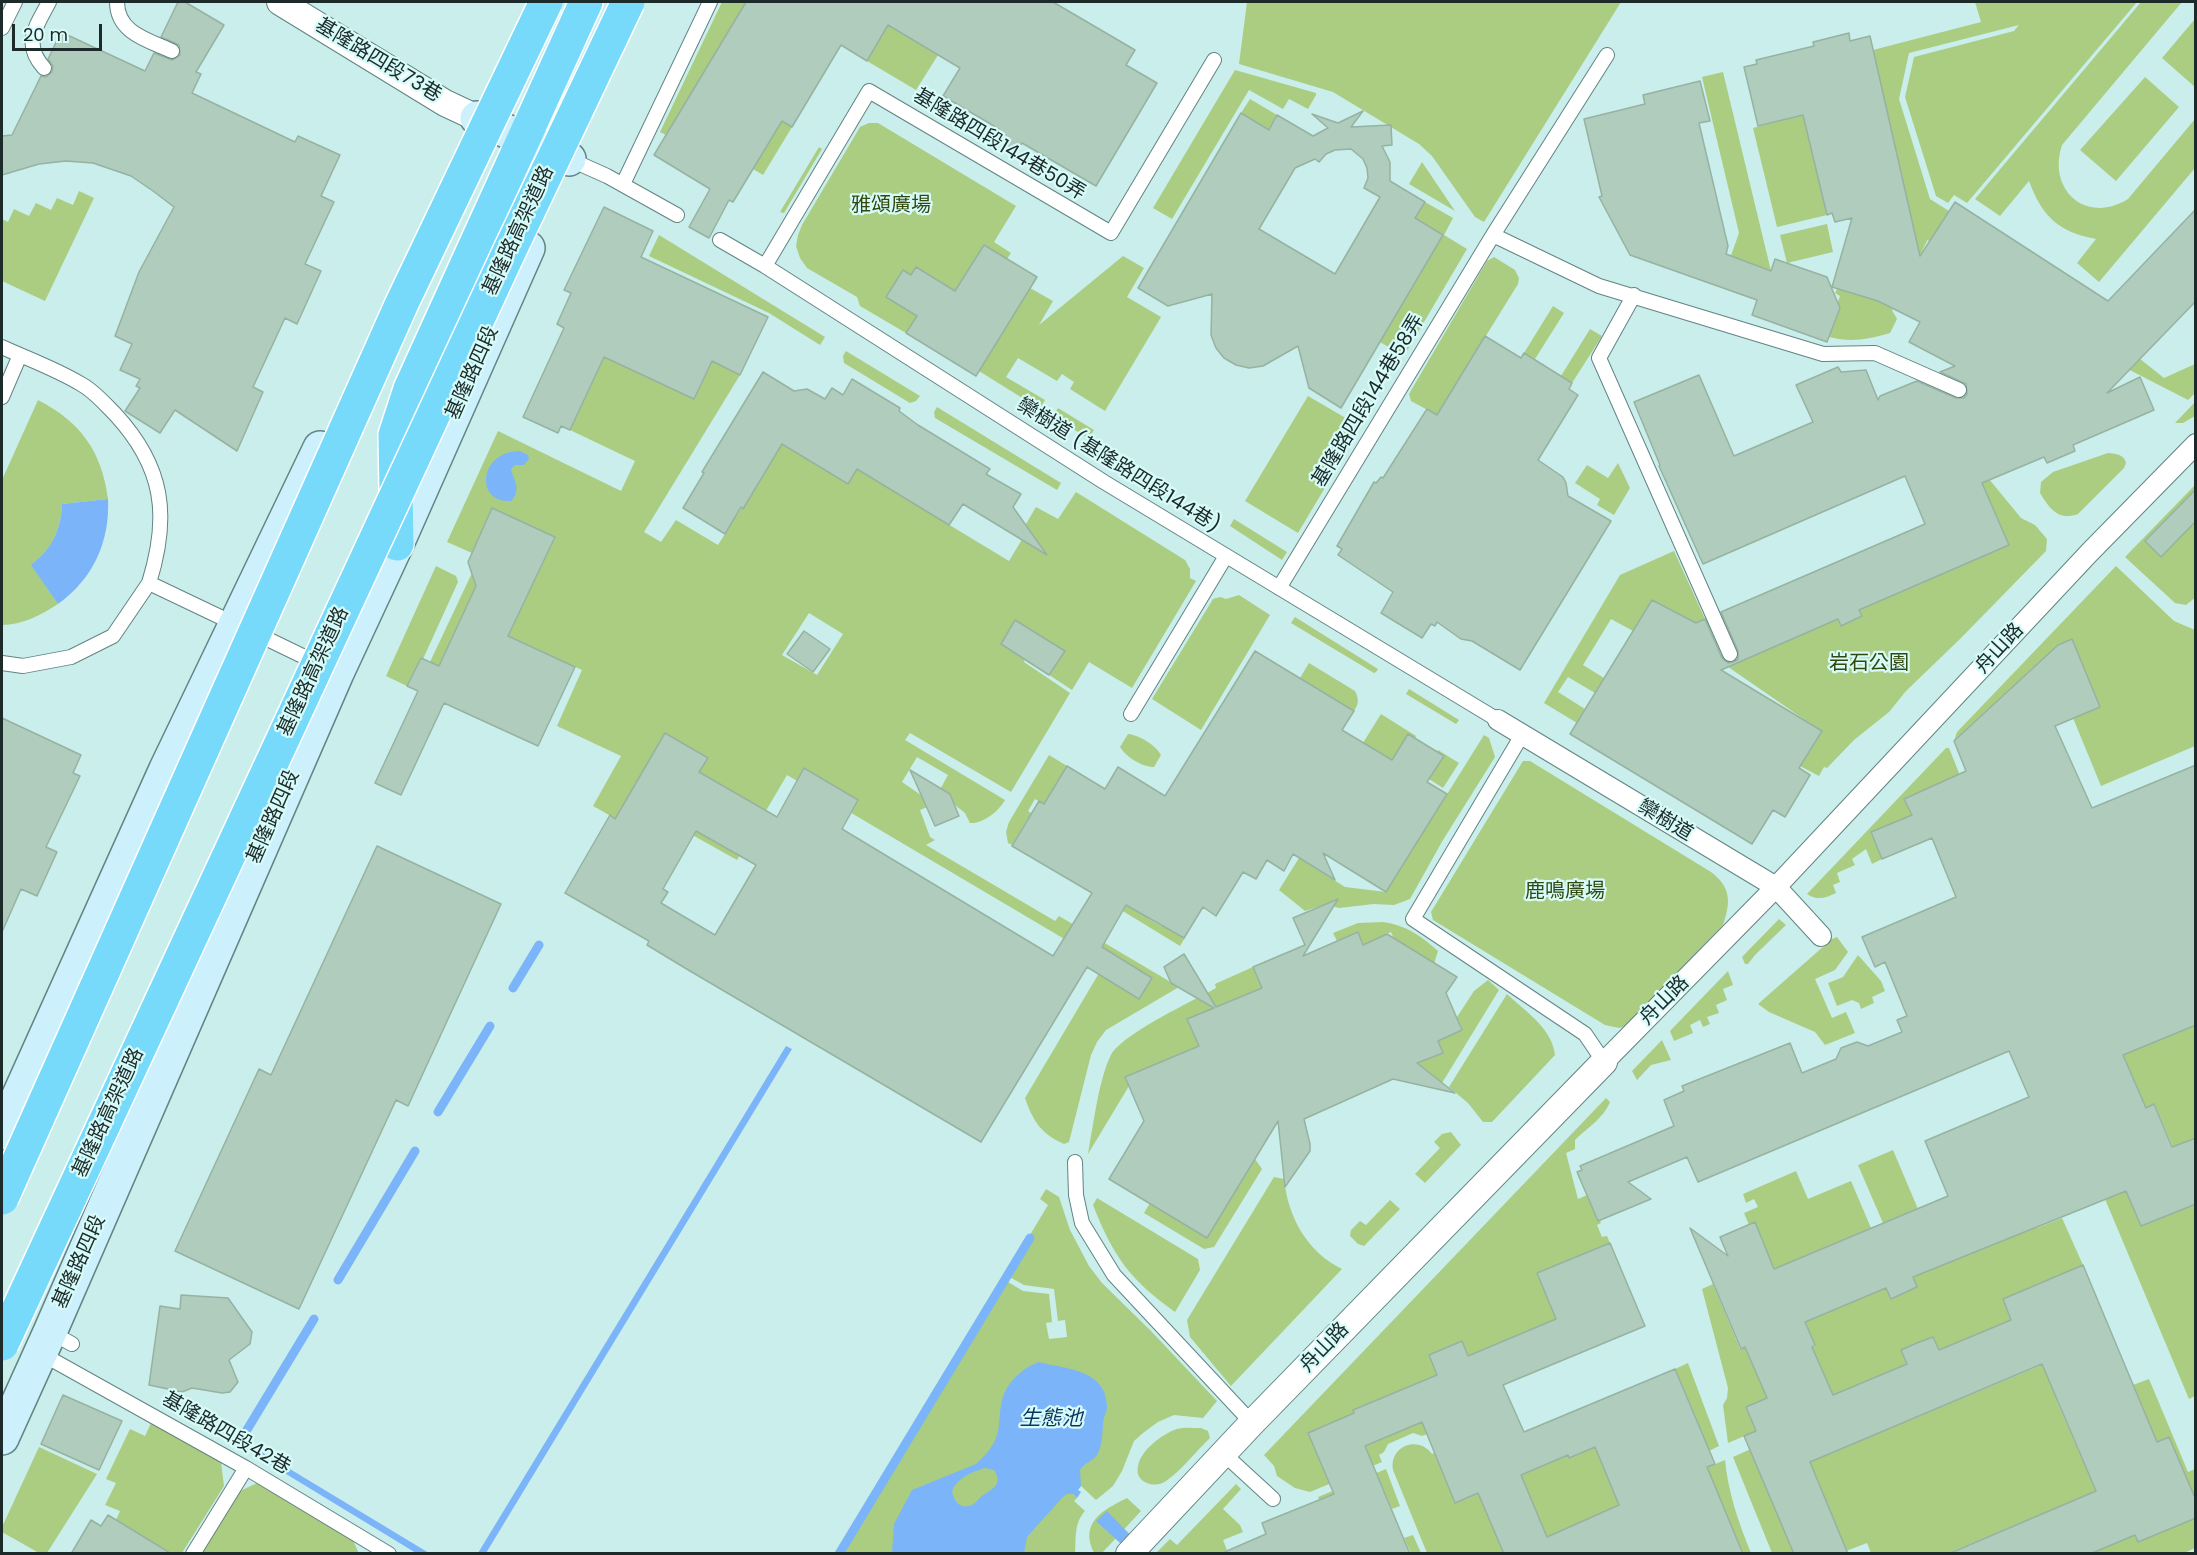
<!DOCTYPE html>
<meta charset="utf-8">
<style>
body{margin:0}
#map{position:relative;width:2197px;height:1555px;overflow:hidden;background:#c9eeeb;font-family:Poppins,sans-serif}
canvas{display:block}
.frame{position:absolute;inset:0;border:3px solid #1c2a29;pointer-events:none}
.scale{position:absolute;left:12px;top:24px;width:90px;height:27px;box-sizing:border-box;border:3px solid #1c2a29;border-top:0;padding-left:8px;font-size:18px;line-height:21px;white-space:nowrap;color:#1c2a29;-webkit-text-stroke:4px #d6fbf9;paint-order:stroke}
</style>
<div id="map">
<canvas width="2197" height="1555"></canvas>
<div class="frame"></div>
<div class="scale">20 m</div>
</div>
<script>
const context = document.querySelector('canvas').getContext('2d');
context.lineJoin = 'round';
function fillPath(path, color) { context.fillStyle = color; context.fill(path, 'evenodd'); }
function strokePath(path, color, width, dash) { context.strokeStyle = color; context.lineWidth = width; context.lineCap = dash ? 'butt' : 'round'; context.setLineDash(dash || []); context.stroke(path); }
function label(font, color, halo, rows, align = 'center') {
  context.font = font + ' Poppins,"Noto Sans TC",sans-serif'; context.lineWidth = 4.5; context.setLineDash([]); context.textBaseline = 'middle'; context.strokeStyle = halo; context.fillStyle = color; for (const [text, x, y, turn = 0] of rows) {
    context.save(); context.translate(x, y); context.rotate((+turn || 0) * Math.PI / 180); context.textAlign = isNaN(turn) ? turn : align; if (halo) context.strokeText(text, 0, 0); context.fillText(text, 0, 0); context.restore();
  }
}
fillPath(new Path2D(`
 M722 2H746L666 135 660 132Z
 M1247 2H1621L1484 222 1475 217 1432 156 1419 144 1333 92 1239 64Z
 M1975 2H2137L1967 203 1954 195 1948 203 1936 196 1905 97 1914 57 2014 31 2019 25 1909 53 1899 99 1930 199 1949 211 1929 242 1928 239 1892 310 1897 319 1890 333C1868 339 1852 343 1829 337V326L1840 296 1835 293 1846 272 1851 293 1873 299V50L1981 22Z
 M2141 2H2182L2062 145C2047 190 2086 225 2128 199L2195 119V168L2099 282 2077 263 2096 239C2058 232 2042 216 2029 181L2000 216 1975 199Z
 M2195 19 2196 86 2195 87 2162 58Z
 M888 25 938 55 916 90 867 61Z
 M1235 70 1316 93V95L1308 109 1289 99 1283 109 1249 90 1172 219 1153 208Z
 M1723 72 1771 271 1763 268 1753 299 1730 291 1731 288 1721 284 1739 233 1702 77Z
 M2145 77 2179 107 2116 181 2080 150Z
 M1250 99 1277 115 1269 130 1241 113Z
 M1803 115 1827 215 1777 227 1753 128Z
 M782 121 792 127 763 175 753 169Z
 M869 123H878L1016 206 994 242 1011 253 1007 259 984 245 955 291 916 267 911 275 903 270 887 297 917 316 906 333 860 306 857 297 807 268 800 258 796 246 798 235 802 225 860 127Z
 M819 147 822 149 784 213 780 212Z
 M1422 162 1455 211 1409 184Z
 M79 191 94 198 45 301 2 281V219L8 222 14 209 29 216 36 203 51 210 57 198 73 205Z
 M1425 202 1453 218 1444 235 1467 249 1404 356 1380 342 1443 235 1415 218Z
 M1827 224 1833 252 1787 263 1780 235Z
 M659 235 825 337 820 345 769 313 649 256Z
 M1123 256 1144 268 1127 297 1161 317 1105 411 1070 389 1074 382 1062 374 1057 381 1018 358 1006 377 1045 400 1040 409 979 371 1030 288 1053 301 1039 325Z
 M1494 257 1515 270 1519 278 1518 284 1437 415 1411 401 1409 394 1487 261Z
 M1553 306 1564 313 1535 359 1524 353Z
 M1590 329 1602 336 1572 383 1561 376Z
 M608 349 631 370 694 399 712 361 740 375 644 532 661 542 676 520 718 545 782 444 847 484 857 469 1009 561 1027 531 1023 529 1036 507 1058 519 1076 492 1185 560 1190 569V578L1196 581 1132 688 1089 662 1072 690 1025 659 1024 662 1070 693 1011 792 910 733 905 740 1005 800C999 811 983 824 970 823L965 813 955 805 949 807 937 795 948 775 917 757 902 782 934 804 920 810 930 837 935 840 926 845 1055 921 1059 916 1179 987 1106 1030 1097 1042 1091 1055 1069 1142 1064 1144C1041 1134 1033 1121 1025 1098L1105 963 787 775 737 860 671 823 659 843 593 806 621 756 557 726 582 670 522 642 489 677 554 537 492 508 472 553 447 542 498 431 621 491 635 461 570 430ZM809 613 843 634 817 675 782 655Z
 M846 351 920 396 916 401 910 403 844 363 843 356Z
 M2130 351 2164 378 2195 364V393L2188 400 2120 365Z
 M1308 396 1361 427 1298 533 1245 501Z
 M38 400C81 422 102 452 108 499L62 504C61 530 52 549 32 565L58 604C41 615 22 625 2 625V480Z
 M2195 402V416L2183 423H2175Z
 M937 407 1061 483 1057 490 935 418 934 412Z
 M1058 408 1094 430 1089 439 1053 416Z
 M2108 453C2116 454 2124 454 2126 463L2124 468 2078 514C2058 521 2050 509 2040 493L2041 482 2053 472Z
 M1618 463 1630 488 1614 515 1597 505 1600 499 1575 483 1587 465 1608 478Z
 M1984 473 2021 518 2035 525 2047 539 2046 551 1960 639 1906 691 1889 712 1854 740 1827 768 1824 767 1819 776 1800 766 1821 731 1721 662 1711 634 1720 653 1725 659 1744 660 1838 619 1841 626 1861 617 1859 610 1979 476Z
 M2195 485 2196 597 2186 605 2175 603 2125 557Z
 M1234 519 1287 552 1282 560 1230 526Z
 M1674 551 1710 630 1652 600 1633 631 1611 619 1583 665 1604 678 1595 693 1568 677 1558 692 1585 709 1577 723 1544 703 1620 575Z
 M436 566 456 576 458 582 423 659 421 658 407 686 386 676Z
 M2116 566 2174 621 2195 630V746L2101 786 2073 718 2071 639 2058 645 1954 741 1957 732Z
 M472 573 480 577 439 666 430 662Z
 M1239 595 1270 615 1201 730 1152 699 1213 599 1220 597 1226 599Z
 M1295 617 1378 669 1376 672 1374 673 1291 623Z
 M1309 663 1355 691C1359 699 1359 703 1354 711L1300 678Z
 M1409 689 1459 720 1456 724 1406 694Z
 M1381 714 1416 736 1415 738 1392 760 1348 767Z
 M1128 734C1139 735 1156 745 1161 755L1154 767C1142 767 1126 757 1120 747Z
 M1484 735 1489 738 1495 757 1443 840 1410 899 1394 905 1374 904 1339 908 1326 904 1305 911 1279 890 1299 858 1345 887 1386 892Z
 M1946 748H1949L1961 778 1945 781 1905 798 1912 815 1871 832 1882 859 1872 864 1866 849 1852 859 1855 865 1837 873 1840 882 1833 885 1836 893C1825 898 1818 901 1807 894Z
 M1438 750 1459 763 1443 788 1429 779 1443 756 1437 752Z
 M1049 755 1067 766 1044 804 1035 799 1028 811 1037 817 1028 818 1012 845 1008 843 1006 832 1009 822Z
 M1523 761H1530L1711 872C1731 887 1731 902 1723 925L1626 1026 1619 1028 1605 1025 1433 920 1431 912Z
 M1111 867 1151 916 1149 919 1161 926 1163 923 1186 936 1180 946 1095 894Z
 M1779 919 1786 925 1755 955 1748 964H1745L1742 957Z
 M1383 922C1406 925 1421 936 1438 951L1434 964 1394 939 1391 932 1363 945 1357 932 1337 941 1333 933 1358 923Z
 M1837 937 1848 952 1835 970 1815 979 1832 1018 1846 1012 1855 1033 1825 1045 1815 1032 1769 1012 1758 1004 1832 939Z
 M1858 955 1881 981 1885 991 1872 997 1874 1003 1861 1009 1859 1003 1852 1000 1837 1006 1828 983 1843 977Z
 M1253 967 1262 988 1187 1019 1199 1046 1125 1077 1129 1086 1088 1154C1093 1127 1099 1078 1111 1055 1122 1034 1193 1001 1216 988L1215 984Z
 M1728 971 1733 985 1723 989 1727 1000 1716 1005 1719 1013 1707 1017 1710 1024 1703 1027 1700 1020 1690 1025 1693 1033 1674 1041 1670 1031Z
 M2088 972 2195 1025V1138L2173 1147 2155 1105 2146 1108Z
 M1488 980 1499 990 1442 1083 1403 1069 1442 1053 1438 1041 1462 1030 1457 1017 1474 991Z
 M1507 994C1525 1011 1552 1028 1555 1055L1492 1122H1483L1468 1103 1449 1087Z
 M1662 1040 1671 1060 1651 1065 1637 1080 1632 1071Z
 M1606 1098 1610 1102C1603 1119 1588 1127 1575 1140V1149L1566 1153 1578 1199 1589 1194 1601 1223 1597 1225 1602 1237 1607 1236 1630 1292 1489 1391 1451 1425 1422 1436 1413 1433 1388 1444 1384 1452 1379 1455 1382 1462 1310 1492 1295 1488 1277 1476 1274 1466 1264 1455Z
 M1451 1132 1461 1145 1425 1183 1415 1174 1440 1148 1434 1142 1442 1134Z
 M1893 1150 1918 1209 1883 1223 1858 1165Z
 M1255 1159 1262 1169 1214 1247 1204 1249 1144 1213 1150 1203Z
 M1796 1171 1808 1199 1851 1181 1871 1228 1782 1266 1768 1286 1755 1222 1749 1225 1744 1213 1758 1207 1754 1199 1746 1203 1743 1194Z
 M1274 1177 1284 1179C1288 1217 1307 1252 1342 1269L1231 1386 1190 1337 1187 1320Z
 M1046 1189 1059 1197 1070 1230 1089 1266 1102 1283 1151 1331 1217 1401 1203 1418 1174 1415 1158 1422 1143 1433 1134 1441 1122 1471 1113 1486 1096 1500 1081 1486 1073 1494 1077 1498 1074 1501 1085 1511C1074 1523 1076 1538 1075 1553L837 1554 1003 1279 1023 1291 1049 1294 1052 1322 1046 1323 1049 1339 1067 1337 1065 1320 1058 1321 1054 1289 1024 1285 1006 1275 1048 1205 1040 1199Z
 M2126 1191 2142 1226 2195 1204V1396L2189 1399 2105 1199Z
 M1097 1198 1198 1259 1200 1270 1175 1312C1130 1280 1113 1256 1093 1205Z
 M1390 1200 1400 1209 1364 1246 1358 1244 1350 1236 1351 1230 1360 1221 1366 1225Z
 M2062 1218 2083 1265 2003 1299 2011 1320 1939 1350 1933 1337 1917 1343 1907 1364 1833 1395 1824 1374 1747 1407 1756 1431 1728 1443 1723 1405 1727 1398 1728 1388 1702 1289 1713 1284 1740 1349 1745 1347 1755 1370 1815 1346 1805 1322 1886 1288 1891 1299 1917 1287 1913 1277 2036 1226 2037 1228Z
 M2061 1357 2057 1401 2081 1457 2099 1450 2114 1484 1948 1553H1871L1867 1543 1841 1553H1772L1733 1457 1762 1444 1827 1455Z
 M1688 1363 1719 1446 1709 1451 1675 1369Z
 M2149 1379 2188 1472 2195 1469V1500L2169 1438 2157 1442 2133 1385Z
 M1676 1410 1701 1470 1725 1460C1728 1492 1739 1524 1751 1553H1743L1720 1499 1526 1553H1427L1393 1470C1389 1446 1418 1435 1432 1454L1434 1453 1455 1503Z
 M152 1421 221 1462 224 1486 182 1553H172L116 1520 120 1511 105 1505 116 1483 106 1479 130 1429 145 1436Z
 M1201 1428 1208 1431 1210 1438C1196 1451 1182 1470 1166 1481 1155 1489 1134 1483 1138 1466 1141 1450 1162 1434 1177 1429 1184 1427 1193 1428 1201 1428Z
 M39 1447 97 1474 47 1553H39L2 1532V1527Z
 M1386 1469 1400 1506 1392 1509 1382 1486 1323 1510 1318 1497Z
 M257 1483 353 1540 359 1554H199L236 1493Z
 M1236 1484 1241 1489 1223 1509 1240 1525 1243 1532 1223 1540 1227 1550 1219 1554 1156 1553 1170 1539 1177 1545Z
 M1127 1498 1141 1511 1102 1553H1094C1079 1522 1103 1510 1127 1498Z
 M2195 1514V1548L2184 1553 2090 1554 2135 1535 2138 1541Z
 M1413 1535 1421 1553H1411L1404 1538Z`), '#abcd82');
fillPath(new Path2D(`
 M520 451 528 455 529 459 524 465H515L511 469C514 481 522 490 511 501 474 503 479 451 520 451Z
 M108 499C110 542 93 579 58 604L31 565C52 549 61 530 62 504Z
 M786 1046 792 1049 486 1553H478Z
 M1039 1362C1065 1369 1106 1369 1107 1406 1107 1412 1103 1417 1103 1424 1102 1435 1103 1443 1097 1455 1093 1461 1084 1463 1080 1470L1081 1486 1078 1490 1081 1492 1077 1498 1073 1494H1067L1062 1498 1027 1537 1024 1553H892L894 1524 912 1490 976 1464C984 1457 992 1448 996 1438 1000 1428 999 1416 1001 1405 1004 1385 1020 1369 1039 1362ZM985 1468 994 1470C1003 1484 993 1489 983 1495 979 1498 976 1503 972 1505 960 1510 954 1501 952 1491 957 1478 972 1472 985 1468Z
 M174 1399 429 1553H416L171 1404Z
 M1107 1511 1148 1553H1131L1096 1521Z`), '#7bb4f8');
strokePath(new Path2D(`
 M513 988 539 945
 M438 1112 490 1026
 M338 1280 415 1151
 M239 1443 314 1319
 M839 1554 1030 1238`), '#7bb4f8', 9);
const building = new Path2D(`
 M178 2H185L224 25 196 72 201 74 192 93 295 142 298 136 340 155 321 196 334 202 305 264 321 271 297 324 285 318 253 387 263 392 237 451 175 410 160 433 125 411 140 388 136 386 140 379 120 370 132 344 115 336 139 272 174 207 153 191 131 176 93 163 66 161 39 164 2 175V136L12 135 41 76 46 77 52 72 53 66 48 59 61 32 145 71 154 53 172 60 180 55 179 45 161 37Z
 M746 2H1053L1135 50 1126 65 1157 83 1096 186 1022 143 1017 151 994 137 999 129 943 96 960 68 888 25 867 61 841 45 792 127 782 121 733 202 729 200 709 238 689 227 710 189 654 155Z
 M1849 33 1850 41 1870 36 1920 256 1955 202 2108 301 2196 209V301L2107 393 2140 377 2154 410 2073 445 2075 451 2047 463 2044 457 1982 483 2009 545 1859 610 1862 616 1841 626 1838 619 1721 670 1822 731 1799 768 1810 775 1785 817 1773 810 1752 844 1570 734 1652 600 1696 623 1705 619 1722 658 1728 663 1733 662 1738 659V651L1721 612 1925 524 1905 476 1703 564 1659 466 1660 465 1634 402 1699 375 1734 456 1813 422 1796 385 1838 367 1841 372 1866 370 1878 400 1880 396 1917 381 1956 398H1964L1967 394 1966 384 1940 372 1955 366 1909 342 1920 322 1878 301 1832 287 1852 218 1835 222 1832 213 1827 215 1803 115 1758 126 1744 67 1757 64 1756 60 1814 46 1813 42Z
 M1700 81 1710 121 1699 123 1728 246 1726 254 1771 271 1775 259 1827 277 1840 308 1827 342 1752 315 1757 300 1630 255 1599 197 1602 196 1584 119 1645 104 1643 95Z
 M1363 111 1351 127 1391 125 1392 145 1382 146 1390 162V181L1425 202 1415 218 1443 235 1341 408 1309 388 1298 346 1263 366 1249 368 1236 365 1224 358 1216 348 1211 335 1212 294 1168 306 1138 288 1241 113 1269 130 1277 115 1313 136 1328 128 1312 114 1338 123ZM1351 149 1363 159 1367 168 1368 178 1364 188 1380 197 1335 274 1259 229 1295 168 1315 159 1319 162 1326 154 1335 150Z
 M604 207 653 231 641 257 768 317 740 375 712 361 694 399 604 357 570 430 561 426 558 433 523 417 564 328 557 324 571 293 564 290Z
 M984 245 1037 277 976 376 906 333 917 316 886 297 903 270 911 275 916 267 955 291Z
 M1485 336 1521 358 1524 353 1572 383 1569 389 1578 395 1538 460 1563 477 1566 483 1568 496 1611 521 1520 670 1472 641 1461 639 1437 622 1435 626 1431 624 1422 638 1381 613 1393 592 1338 555 1342 549 1337 546 1374 482 1376 483 1381 477 1383 478 1427 409 1437 415Z
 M763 372 794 391 807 389 825 399 832 388 843 395 852 379 900 408 899 411 918 425 990 469 986 474 1021 494 1013 507 1047 555 963 504 949 525 857 469 848 484 782 444 743 509 741 507 725 534 683 508 704 473 702 472Z
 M2196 489V521L2161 557 2145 541Z
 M492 508 555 537 508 636 575 667 538 746 444 703 401 795 375 783 418 691 407 686 421 658 439 666 476 586 468 562Z
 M1015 620 1065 651 1049 675 1001 644Z
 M804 631 830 649 813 672 787 654Z
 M2072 639 2100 707 2055 726 2092 808 2196 765V1025L2123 1055 2146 1108 2154 1104 2172 1147 2196 1138V1204L2141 1226 2126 1191 1913 1277 1917 1287 1891 1299 1886 1288 1805 1322 1815 1345 1812 1347 1833 1395 1907 1364 1901 1350 1917 1343 1933 1337 1939 1350 2011 1320 2003 1299 2083 1265 2157 1442 2169 1437 2196 1500V1518L2138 1542 2135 1535 2090 1554H1948L2096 1491 2042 1364 1810 1462 1848 1554H1794L1744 1436 1756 1431 1746 1407 1767 1398 1745 1347 1741 1349 1690 1228 1728 1256 1720 1237 1755 1222 1774 1269 1948 1196 1925 1141 2029 1097 2009 1051 1698 1182 1687 1157 1628 1182 1651 1199 1598 1221 1577 1172 1582 1170 1580 1166 1674 1126 1664 1100 1684 1091 1682 1086 1790 1043 1802 1073 1836 1059 1841 1048 1857 1042 1868 1046 1902 1032 1897 1020 1907 1016 1885 962 1875 967 1862 937 1956 897 1932 838 1882 859 1871 832 1912 815 1904 799 1966 771 1954 741 2058 645Z
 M1255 651 1354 711 1342 730 1392 760 1408 734 1444 756 1427 782 1447 794 1386 892 1323 853 1335 880 1293 854 1284 871 1267 860 1256 879 1243 872 1216 916 1203 907 1184 938 1126 905 1102 947 1152 978 1139 999 1087 967 981 1142 690 971 647 945 649 941 565 893 610 815 615 819 665 733 708 758 699 772 777 817 804 768 858 800 842 829 1053 956 1092 893 1012 846 1039 801 1044 804 1067 766 1105 789 1118 767 1165 796ZM696 831 756 865 715 935 661 903 668 892 663 889Z
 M2 718 81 755 73 773 80 776 46 847 57 852 37 896 21 889 2 932Z
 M910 770 950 794 959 816 935 826Z
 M377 846 501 904 408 1106 396 1100 299 1309 175 1251 259 1069 271 1075Z
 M1338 899 1303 956 1358 932 1363 945 1387 934 1457 977 1446 993 1462 1030 1438 1041 1443 1053 1417 1063 1455 1093 1393 1079 1304 1119 1310 1144V1151L1285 1187 1278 1121 1207 1238 1109 1179 1144 1121 1125 1077 1199 1046 1187 1019 1214 1008 1171 983 1164 967 1184 954 1216 1007 1262 988 1253 967 1305 945 1293 918Z
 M1610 1243 1645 1326 1503 1385 1524 1432 1675 1369 1715 1464 1707 1467 1743 1554H1504L1478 1493 1455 1503 1422 1422 1365 1446 1410 1554H1220L1266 1534 1262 1523 1334 1494 1308 1433 1354 1413 1353 1410 1437 1375 1429 1355 1462 1341 1468 1356 1556 1319 1537 1273ZM1595 1447 1619 1505 1547 1537 1521 1475 1568 1455 1569 1458Z
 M181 1295 228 1298 252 1332 250 1344 229 1360 238 1382 230 1392 222 1393 192 1388 182 1392 149 1385 160 1306 180 1309Z
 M63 1395 122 1421 99 1470 41 1444Z
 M108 1515 172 1554H71L91 1520 101 1526Z`);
fillPath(building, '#b0ccbc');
strokePath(building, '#96b2a1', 1.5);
const service = new Path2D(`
 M117 2C117 33 148 40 172 51
 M2 28 15 2
 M44 68C22 43 36 27 49 2
 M569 159 607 176 677 215
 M623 184 710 2
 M1493 235 1599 286 1823 354 1875 353 1959 390
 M720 240 765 266 1104 482 1498 720
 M765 266 869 91 1111 233 1214 60
 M1634 295 1599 358 1730 654
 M2 347C28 359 56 369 81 384 94 391 105 404 115 414 164 467 170 516 149 583L235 624
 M2 397 20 355
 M1279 588 1493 235 1607 55
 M253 632 319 664
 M2 663 23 666 71 657 113 636 149 583
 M1131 714 1226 556
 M1522 735 1413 919 1585 1034 1604 1062
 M1075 1162 1076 1195 1082 1223 1114 1275 1252 1423
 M50 1332 72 1344
 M40 1353 246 1468 389 1554
 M1224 1454 1273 1499
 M193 1554 246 1468`);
const pedestrian = new Path2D(`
 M1498 720 1776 887 1821 936
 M1604 1062 1776 887 2090 552 2196 444`);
const minor = new Path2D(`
 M280 2 445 103 477 118
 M1129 1554 1252 1423 1604 1062`);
const secondary = new Path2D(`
 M477 118 569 159
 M2 1133 166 769 320 448
 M2 1438 50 1332 337 673 397 544 528 248`);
const trunk = new Path2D(`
 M397 544 395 435 410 389 586 2`);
strokePath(service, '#628482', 16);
strokePath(pedestrian, '#628482', 22);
strokePath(minor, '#628482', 28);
strokePath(secondary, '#628482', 36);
strokePath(trunk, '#fff', 36);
strokePath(service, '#fff', 14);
strokePath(pedestrian, '#fff', 20);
strokePath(minor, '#fff', 26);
strokePath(secondary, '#ccf1fd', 33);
strokePath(trunk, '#77dafa', 33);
const trunkBridge = new Path2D(`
 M2 1198 402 303 546 2
 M2 1344 509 252 628 2`);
strokePath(trunkBridge, '#fff', 36, []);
strokePath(trunkBridge, '#77dafa', 33);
label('20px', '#1c2a29', '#d6fbf9', [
 ["基隆路四段73巷",378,61,31],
 ["基隆路四段144巷50弄",999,145,31],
 ["基隆路高架道路",519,231,-65],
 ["基隆路四段",473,373,-66],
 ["基隆路四段144巷58弄",1369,401,-59],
 ["欒樹道 (基隆路四段144巷)",1118,466,32],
 ["舟山路",2000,649,-47],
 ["基隆路高架道路",314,672,-65],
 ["基隆路四段",274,817,-66],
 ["欒樹道",1665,821,31],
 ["舟山路",1665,1001,-45],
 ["基隆路高架道路",109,1113,-65],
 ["基隆路四段",80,1262,-66],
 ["舟山路",1325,1348,-46],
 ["基隆路四段42巷",226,1434,30]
]);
label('20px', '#32480e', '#d6fbf9', [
 ["雅頌廣場",891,206],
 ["岩石公園",1869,664],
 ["鹿鳴廣場",1565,892]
]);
label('italic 21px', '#0d345e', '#d6fbf9', [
 ["生態池",1051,1420]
]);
</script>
